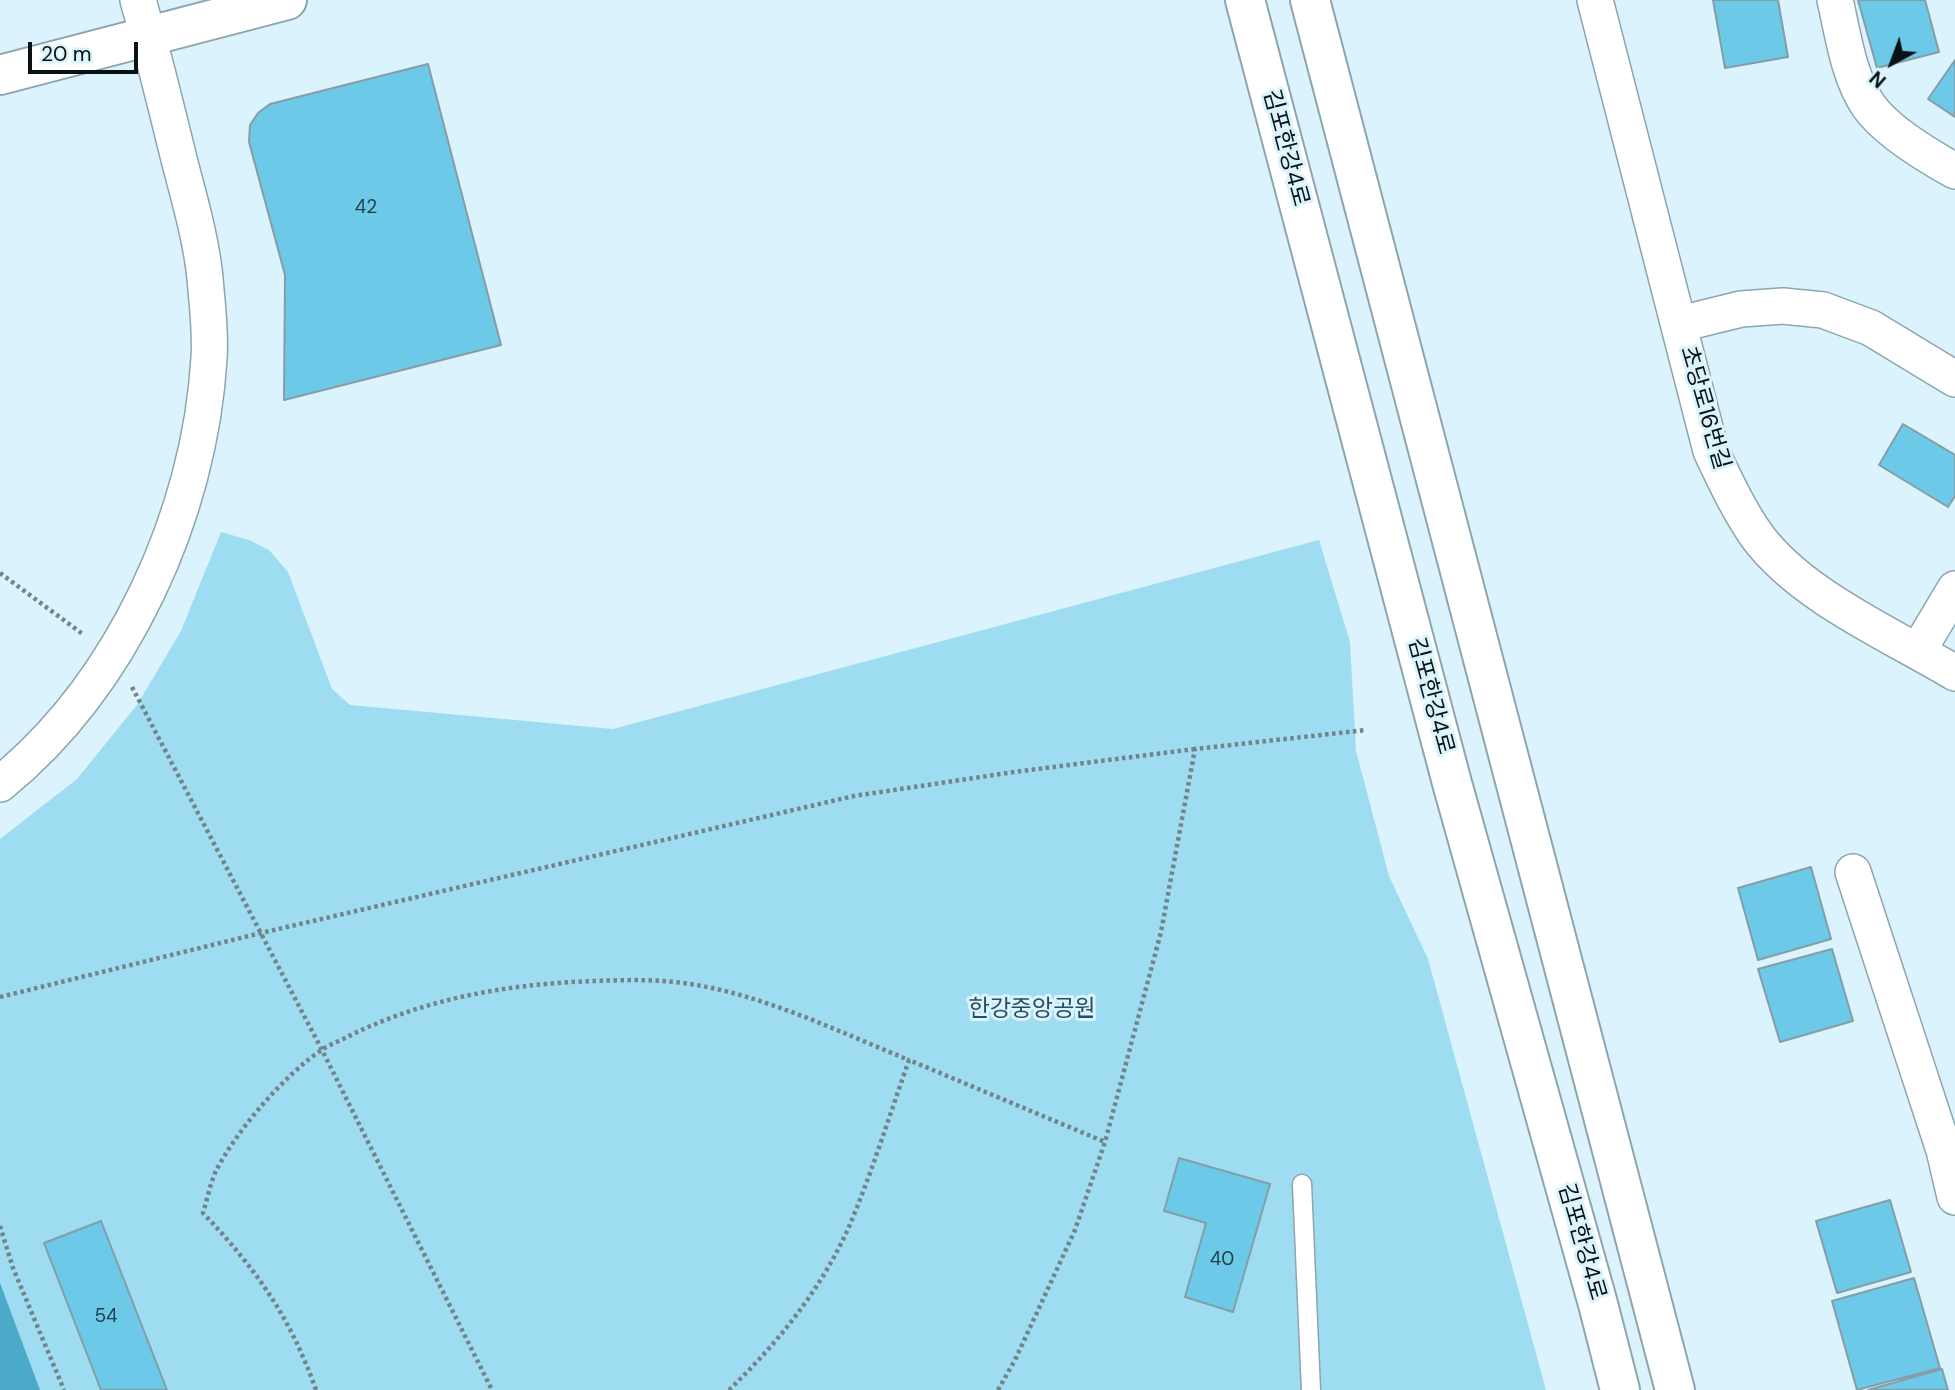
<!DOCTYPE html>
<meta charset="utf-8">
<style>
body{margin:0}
#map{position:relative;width:1955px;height:1390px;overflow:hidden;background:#daf3fc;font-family:"DM Sans",sans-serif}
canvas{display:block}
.north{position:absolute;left:1857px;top:28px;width:70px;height:70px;-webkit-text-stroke:5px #daf3fc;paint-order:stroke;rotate:221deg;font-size:19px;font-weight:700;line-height:28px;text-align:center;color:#081114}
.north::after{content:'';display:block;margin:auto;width:24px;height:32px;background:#081114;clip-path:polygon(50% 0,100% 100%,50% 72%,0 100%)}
.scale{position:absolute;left:28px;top:42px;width:110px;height:32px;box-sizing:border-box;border:4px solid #081114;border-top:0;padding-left:9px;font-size:21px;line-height:24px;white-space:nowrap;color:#081114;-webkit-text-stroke:5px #daf3fc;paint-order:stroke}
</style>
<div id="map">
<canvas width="1955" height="1390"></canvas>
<div class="north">N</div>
<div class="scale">20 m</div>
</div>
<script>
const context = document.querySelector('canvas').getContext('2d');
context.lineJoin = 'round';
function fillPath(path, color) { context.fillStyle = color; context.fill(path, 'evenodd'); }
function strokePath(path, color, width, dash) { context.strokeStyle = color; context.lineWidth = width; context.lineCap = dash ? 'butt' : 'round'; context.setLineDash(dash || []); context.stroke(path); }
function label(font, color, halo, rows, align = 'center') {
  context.font = font + ' "DM Sans","Noto Sans KR",sans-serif'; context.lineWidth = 6; context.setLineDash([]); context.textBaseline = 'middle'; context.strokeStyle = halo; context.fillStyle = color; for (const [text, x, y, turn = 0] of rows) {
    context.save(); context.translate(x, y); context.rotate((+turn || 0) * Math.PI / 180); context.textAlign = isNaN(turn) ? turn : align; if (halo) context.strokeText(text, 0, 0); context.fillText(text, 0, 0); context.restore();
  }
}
fillPath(new Path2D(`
 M221 532 249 540 269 550 288 572 332 689 350 705 613 729 1319 540 1350 642 1356 751 1389 876 1428 959 1546 1390H0V839L77 779 137 705 181 631Z`), '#9edcf2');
fillPath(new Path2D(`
 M0 1283 40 1390H0Z`), '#4caac9');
const building = new Path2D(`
 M1713 0H1778L1788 57 1725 68Z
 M1858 0H1925L1939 52 1877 68Z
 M1955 60V117L1928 99Z
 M428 64 501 345 284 400 285 275 249 142 250 125 258 113 270 104Z
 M1903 424 1955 455V496L1948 507 1879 465Z
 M1811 867 1831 939 1758 960 1738 888Z
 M1832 949 1853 1021 1780 1042 1758 969Z
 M1179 1158 1270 1184 1233 1312 1185 1297 1206 1223 1164 1211Z
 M1890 1200 1911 1272 1837 1293 1816 1221Z
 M101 1221 167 1390H101L44 1243Z
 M1914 1278 1940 1368 1857 1390 1832 1301Z
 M1942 1369 1948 1390H1868Z`);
fillPath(building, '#6cc9e8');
strokePath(building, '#869da6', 2);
const service = new Path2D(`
 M1302 1184 1311 1390`);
const minor = new Path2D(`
 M1595 0 1711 451C1725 480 1738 509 1757 536 1801 596 1892 635 1955 673
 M1835 0C1843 34 1848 75 1868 105 1885 130 1928 156 1955 171
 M1680 324 1741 309 1783 306 1823 310 1871 328 1955 379
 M1918 651 1955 589
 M0 784C123 684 200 514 209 358 211 332 207 304 205 278 201 238 189 198 179 159 166 106 153 53 138 0
 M1853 872 1944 1150
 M1955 1147 1944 1150 1955 1197`);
const tertiary = new Path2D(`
 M1245 0 1452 783 1598 1304 1620 1390
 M1310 0 1675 1390
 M0 75 287 0`);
strokePath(service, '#8ea5ae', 21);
strokePath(minor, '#8ea5ae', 38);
strokePath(tertiary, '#8ea5ae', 42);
strokePath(new Path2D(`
 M0 573 84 635
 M132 687 322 1050 492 1390
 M0 997 261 933 854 796 1014 772 1195 749
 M0 1226 13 1268 64 1390
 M316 1390C290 1316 256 1269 203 1213 207 1200 210 1185 215 1173 235 1132 285 1074 323 1049 331 1044 342 1040 351 1035 427 998 509 984 593 981 623 980 653 979 683 983 760 993 837 1031 909 1060
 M729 1390C778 1343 824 1286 851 1222 873 1169 890 1114 909 1060L1105 1142
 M998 1390 1015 1360 1075 1230 1105 1142 1161 932 1195 749 1366 730`), '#728389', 4.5, [3.5, 3.5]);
strokePath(service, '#fff', 18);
strokePath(minor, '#fff', 35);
strokePath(tertiary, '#fff', 38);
label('19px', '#213f49', null, [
 ["42",366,208],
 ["40",1222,1260],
 ["54",106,1317]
]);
label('23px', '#081114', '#daf3fc', [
 ["김포한강4로",1285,148,75],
 ["초당로16번길",1704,408,74],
 ["김포한강4로",1430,696,75],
 ["김포한강4로",1581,1242,74]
]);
label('23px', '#264f5d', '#daf3fc', [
 ["한강중앙공원",1032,1010]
]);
</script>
